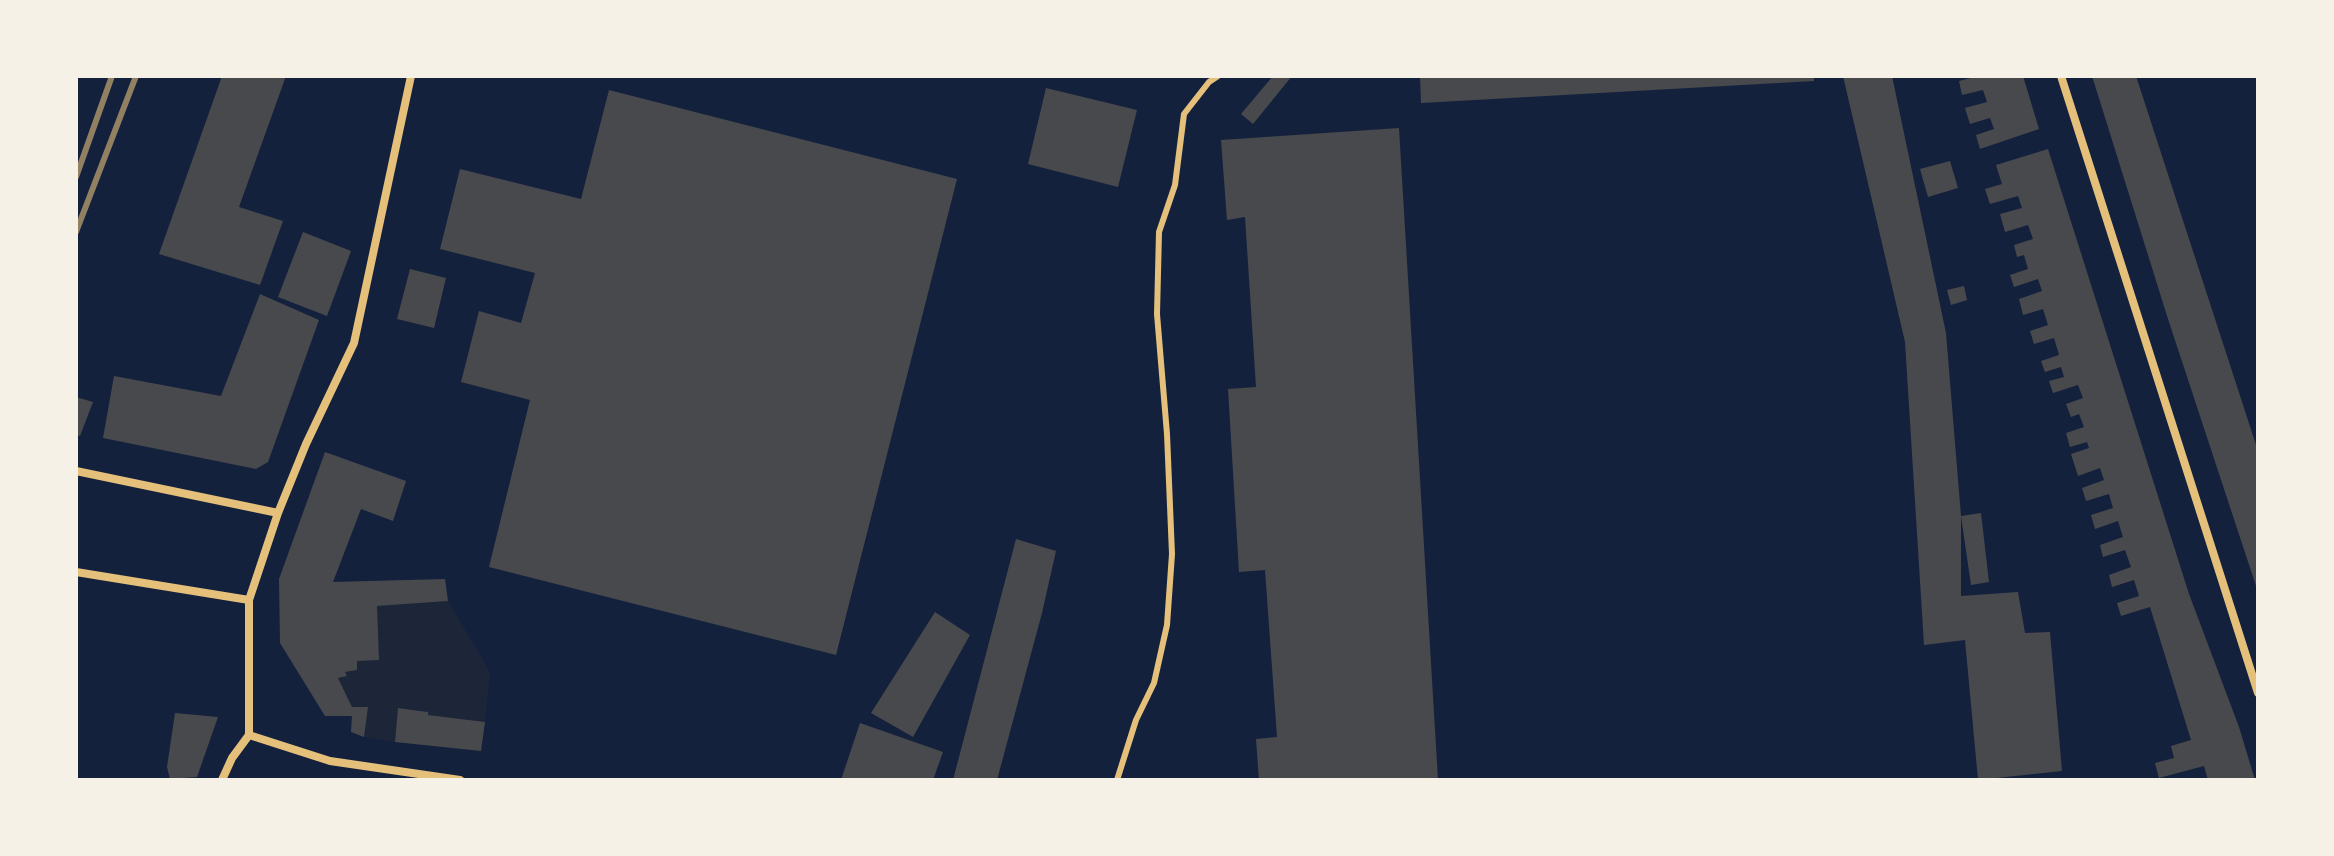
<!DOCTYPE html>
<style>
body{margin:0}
#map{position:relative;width:2334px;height:856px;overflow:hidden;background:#14213d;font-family:Karla,sans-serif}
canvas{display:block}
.frame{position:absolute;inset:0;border:78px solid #f6f1e7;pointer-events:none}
</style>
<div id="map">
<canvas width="2334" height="856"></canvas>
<div class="frame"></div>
</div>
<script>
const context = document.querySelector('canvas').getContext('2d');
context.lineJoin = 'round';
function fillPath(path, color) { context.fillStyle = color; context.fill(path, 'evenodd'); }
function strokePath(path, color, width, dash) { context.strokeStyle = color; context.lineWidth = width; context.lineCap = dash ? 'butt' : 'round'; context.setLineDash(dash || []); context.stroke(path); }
fillPath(new Path2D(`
 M448 601 490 672 485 722 428 715 427 711 399 708 395 742 364 737 368 708 352 707 338 678 347 676 345 672 357 670V661L377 660V606Z`), '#1d2539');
fillPath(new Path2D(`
 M222 76H286L239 207 283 221 260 285 159 254Z
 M1273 76H1292L1253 124 1241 114Z
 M1420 76H1814V81L1421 103Z
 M1843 76H1892L1946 333 1961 516 1981 513 1989 582 1971 585 1961 516V596L2018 592 2025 633 2050 632 2062 771 1978 780 1965 640 1924 645 1905 342Z
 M1978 76H2023L2039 129 1980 149 1976 135 1994 129 1990 118 1970 124 1965 108 1987 102 1983 90 1962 95 1959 81Z
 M2092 76H2136L2258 451V592L2168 319Z
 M1046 88 1137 110 1118 187 1028 164Z
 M609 90 957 179 836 655 489 567 530 400 461 382 479 311 521 323 535 273 440 249 460 169 581 199Z
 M1399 128 1438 780H1259L1256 739 1277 737 1265 570 1239 572 1228 389 1256 387 1245 217 1227 220 1221 140Z
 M2048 149 2189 594 2239 727 2255 780H2208L2204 766 2159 778 2155 763 2174 758 2171 746 2191 740 2150 607 2121 616 2117 603 2139 596 2134 580 2112 587 2109 575 2131 567 2125 550 2103 557 2100 545 2123 537 2118 521 2095 529 2091 515 2113 508 2109 494 2086 501 2082 488 2104 480 2100 468 2078 476 2071 454 2089 448 2087 442 2070 447 2066 433 2084 427 2079 414 2071 417 2066 404 2083 398 2078 385 2053 393 2049 381 2064 377 2061 367 2045 372 2041 361 2059 355 2054 338 2034 344 2030 331 2048 325 2043 309 2023 315 2019 299 2042 291 2038 279 2014 287 2010 275 2028 269 2024 255 2017 257 2014 245 2033 239 2028 225 2005 232 2000 214 2022 208 2018 196 1990 204 1985 189 2002 184 1996 165Z
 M1950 161 1958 188 1928 197 1920 169Z
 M303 232 351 251 327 316 278 297Z
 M410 269 446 278 434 328 397 319Z
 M1964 286 1967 300 1951 305 1947 290Z
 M260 294 319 320 268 462 256 469 103 438 114 376 221 396Z
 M76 397 93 402 80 436 76 435Z
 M325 452 406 481 393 521 361 509 333 582 445 579 448 601 377 606 379 660 357 661V670L345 672 347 676 338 678 352 707H368L364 737 351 732 352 716H325L280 643 279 579Z
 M1016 539 1056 551 1042 613 997 780H953Z
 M935 612 970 635 913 737 871 713Z
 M398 708 428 712V715L485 722 481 751 395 742Z
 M175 713 218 717 197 777 170 779 167 767Z
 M860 723 943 752 933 780H841Z`), '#48494c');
strokePath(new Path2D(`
 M1117 780 1136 720 1154 683 1167 625 1172 554 1167 434 1157 314 1159 232 1175 185 1184 114 1209 82 1218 76`), '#e5c07b', 6);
strokePath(new Path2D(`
 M2061 76 2258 693
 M76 471 278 513
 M76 572 249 600
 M249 735 330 761 460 780
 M222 780 232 758 249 735V600L278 513 306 444 354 343 411 76`), '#e5c07b', 8);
strokePath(new Path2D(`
 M76 177 112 76
 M76 232 136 76`), '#918062', 6);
</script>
